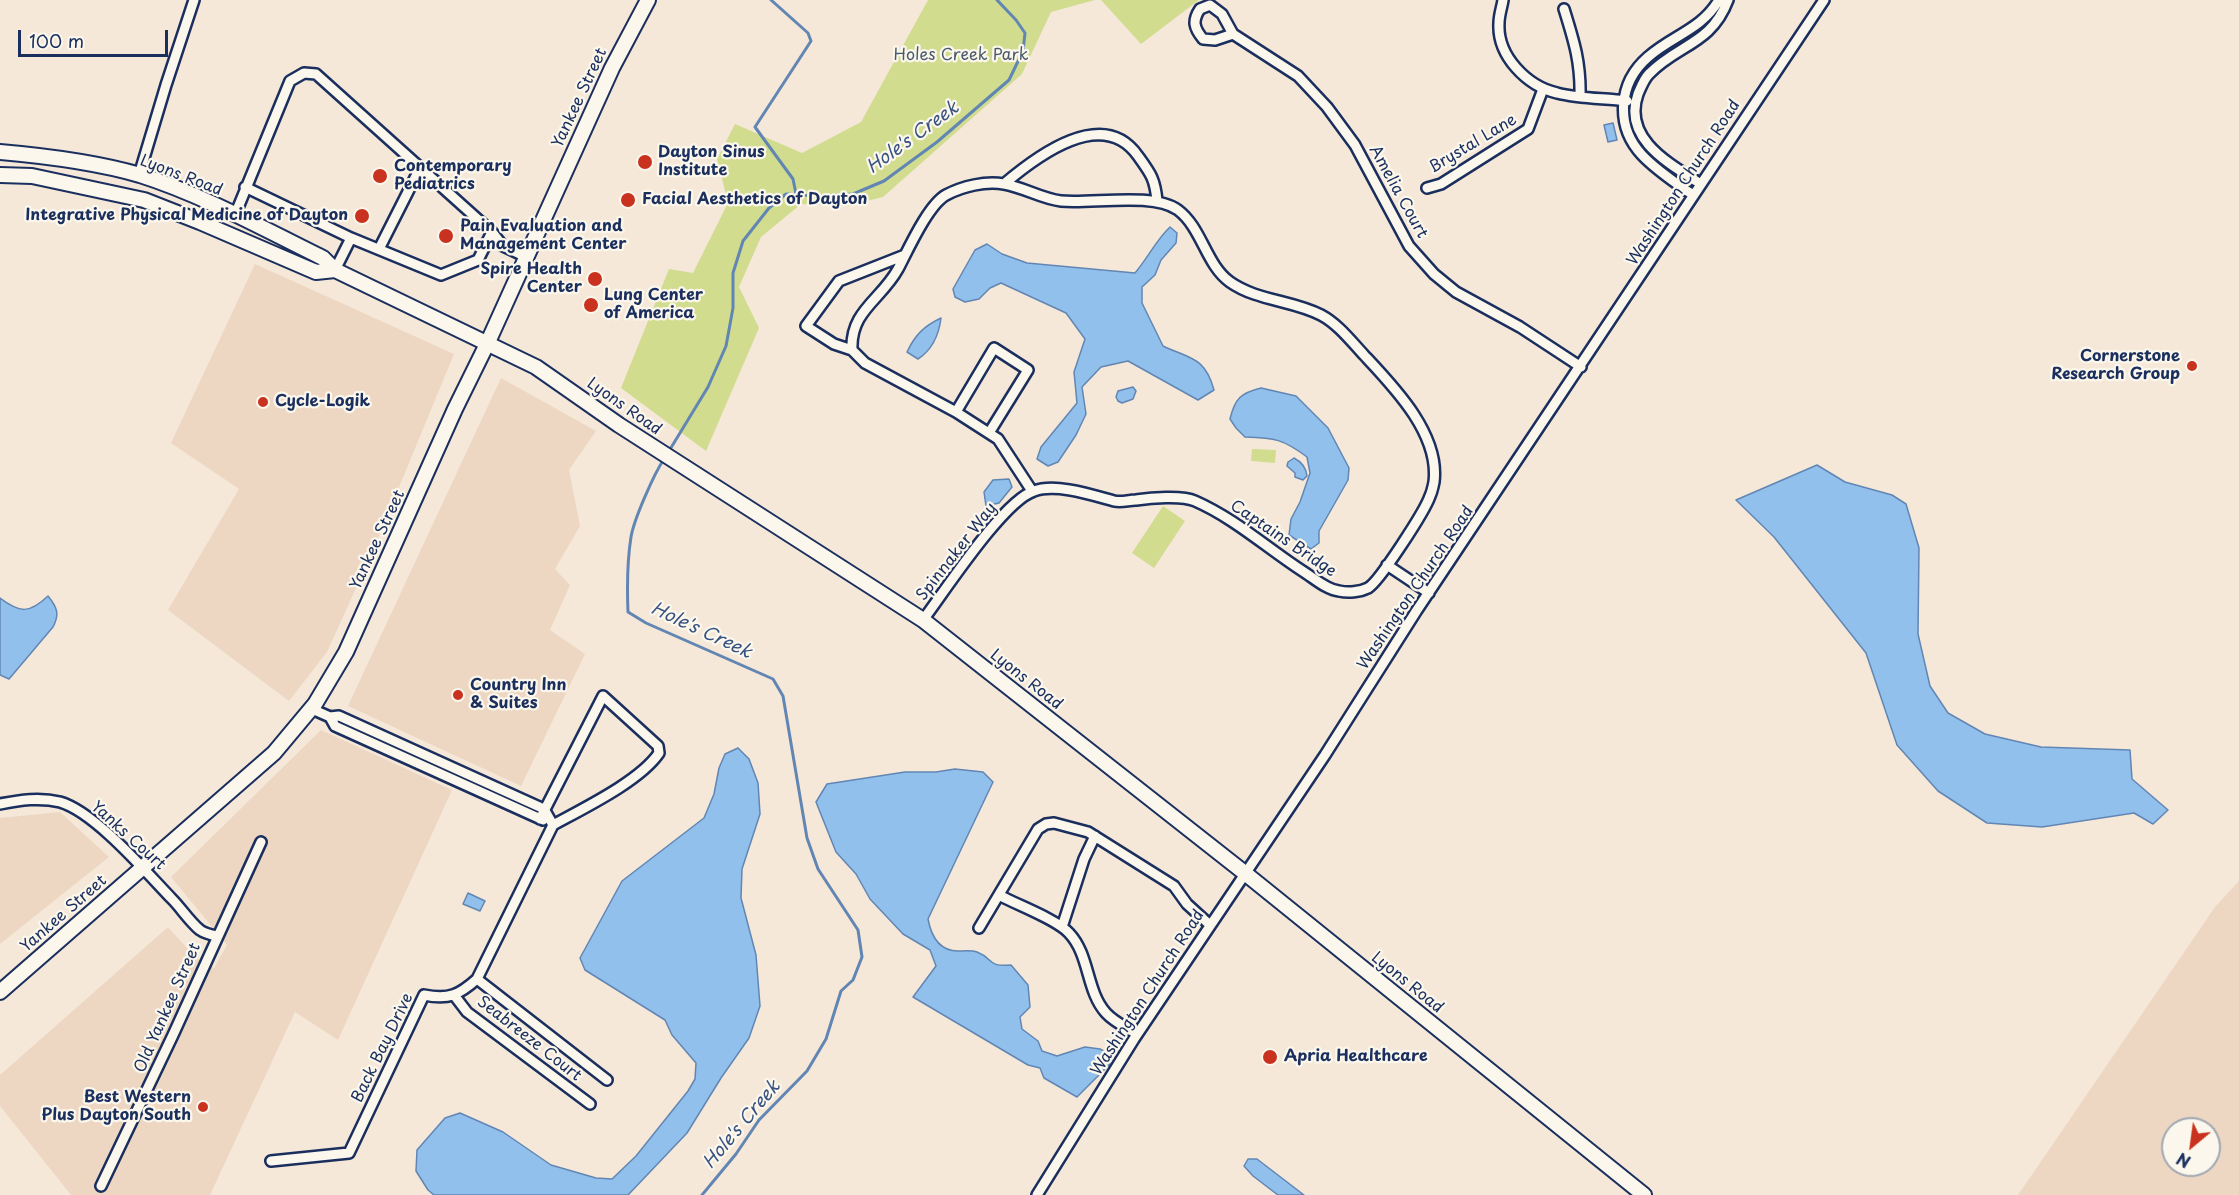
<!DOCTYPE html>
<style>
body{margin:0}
#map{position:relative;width:2239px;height:1195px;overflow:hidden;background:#f5e8d9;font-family:"Playpen Sans",sans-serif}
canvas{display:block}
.north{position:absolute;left:2161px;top:1117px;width:60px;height:60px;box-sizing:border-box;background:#fbf7ec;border:2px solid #a1a7b3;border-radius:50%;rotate:209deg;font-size:16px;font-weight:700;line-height:24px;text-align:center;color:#1b2f5e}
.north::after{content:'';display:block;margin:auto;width:21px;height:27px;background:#c8321e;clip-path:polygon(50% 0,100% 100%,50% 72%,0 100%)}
.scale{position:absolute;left:18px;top:30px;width:150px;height:27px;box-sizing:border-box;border:3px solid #1b2f5e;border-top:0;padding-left:8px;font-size:18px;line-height:21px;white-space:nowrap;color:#1b2f5e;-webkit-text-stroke:4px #fbf7ec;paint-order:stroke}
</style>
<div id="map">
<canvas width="2239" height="1195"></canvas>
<div class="north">N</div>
<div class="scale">100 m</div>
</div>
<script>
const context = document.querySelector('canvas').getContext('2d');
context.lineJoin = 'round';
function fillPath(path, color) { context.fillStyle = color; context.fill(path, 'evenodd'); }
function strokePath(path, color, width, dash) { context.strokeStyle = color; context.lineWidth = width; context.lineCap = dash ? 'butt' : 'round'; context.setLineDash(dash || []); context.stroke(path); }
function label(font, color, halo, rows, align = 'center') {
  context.font = font + ' "Playpen Sans",sans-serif'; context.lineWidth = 4.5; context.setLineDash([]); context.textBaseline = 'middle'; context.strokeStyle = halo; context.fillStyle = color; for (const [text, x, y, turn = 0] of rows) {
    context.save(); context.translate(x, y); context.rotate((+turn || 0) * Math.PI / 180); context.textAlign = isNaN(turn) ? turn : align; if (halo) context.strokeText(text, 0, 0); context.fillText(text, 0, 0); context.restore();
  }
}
fillPath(new Path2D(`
 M255 264 454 354 371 555 327 652 289 701 168 610 239 489 171 443Z
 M501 378 596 431 569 470 580 526 555 569 570 585 550 630 585 654 521 786 348 706Z
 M321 730 452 790 338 1040 295 1012 210 1195H71L0 1106V1075L168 927 195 957 214 968 227 945 171 877Z
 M60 812 109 857 0 944V818Z
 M2239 881V1195H2018L2215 907ZM2173 1129H2209V1165H2173Z`), '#edd7c2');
fillPath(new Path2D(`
 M928 0H1095L1051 12 1022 74 883 197 847 206 801 204 761 237 739 287 759 328 706 451 621 388 669 269 693 273 728 203 717 159 735 124 802 153 861 122Z
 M1101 0H1199L1141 44Z
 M1252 449 1276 450 1275 463 1251 461Z
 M1163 506 1185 521 1154 568 1132 553Z`), '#d1dc8f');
const water = new Path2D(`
 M1613 123 1617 140 1608 142 1604 125Z
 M1170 227 1177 233 1176 243 1161 260 1155 275 1142 287V303L1163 346C1191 359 1205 357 1214 390L1198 400 1128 361 1101 367 1082 387 1086 414 1076 435 1058 462 1048 466 1037 459 1041 447 1077 403 1074 372 1085 339 1066 313 1001 283 990 288 979 299 965 302 955 297 953 289 975 250 987 244 1002 254 1027 263 1135 273C1148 258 1156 240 1170 227Z
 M941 318C939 334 932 350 918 359L907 352C915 335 924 326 941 318Z
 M1133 387 1136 391 1133 399 1122 403 1118 401 1116 397 1118 391Z
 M1261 388 1296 396 1328 428 1349 468 1348 480 1319 531V543L1311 549 1289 535 1291 519 1300 502 1310 473 1307 457C1283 439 1275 438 1245 437L1236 428 1230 419C1235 398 1241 393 1261 388Z
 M1294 458C1302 462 1306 467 1307 476L1303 480 1295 477V473L1287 466 1288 462Z
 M1817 465 1845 482 1892 495 1906 504 1919 548 1918 634 1930 686 1948 713 1985 734 2041 747 2130 750 2132 779 2168 810 2153 824 2134 813 2042 827 1987 823 1938 791 1897 745 1866 653 1774 537 1736 500Z
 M1009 479 1012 487 999 503 986 506 984 492 993 480Z
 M48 596C57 607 60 614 53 627L9 679 0 675V598C20 613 29 614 48 596Z
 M738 748 749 759 758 783 760 814 742 869 741 898 756 955 760 1006 749 1038 721 1078 687 1133 628 1195H434L428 1190 416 1171 417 1150 445 1118 460 1113 503 1132 551 1165 596 1178 612 1179 636 1156 688 1091 695 1079 696 1063 672 1035 665 1020 585 970 580 958 622 881 704 818 714 794 719 768 725 754Z
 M955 769 983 772 993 782 928 919C931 935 939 951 958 951 963 951 972 950 977 952 995 959 986 967 1011 965L1028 985 1030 1007 1020 1017 1022 1029 1038 1041 1042 1051 1057 1056 1085 1047 1100 1049 1113 1056 1109 1065 1077 1097 1044 1078 1040 1068 1028 1065 913 997 936 966 930 950 903 934 870 899 856 874 836 852 816 802 827 784 905 772H936Z
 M468 893 485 901 480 911 463 904Z
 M1248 1159H1257L1304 1195H1278L1253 1176 1244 1166Z`);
fillPath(water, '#91c0ec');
strokePath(water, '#6286b3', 1.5);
strokePath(new Path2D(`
 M771 0 808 33 811 41 755 127 793 179 796 194
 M669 451 708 387 726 346 733 308V273L743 241 769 208 786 194 819 196 853 194 884 181 937 142 1009 80 1023 51 1025 33 1016 20 997 0
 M664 459C654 474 634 519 631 537 627 562 627 587 628 612L646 623 773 679 783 696 807 838 818 869 858 930 862 957 853 980 841 991 826 1039 807 1071 759 1120 736 1154 702 1195`), '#6286b3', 3);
const street = new Path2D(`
 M1503 0C1502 7 1499 15 1499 23 1497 56 1527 86 1557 93 1580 99 1604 98 1627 101
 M1564 9C1574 41 1581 63 1580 97
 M1233 34 1215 40 1203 39C1194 28 1192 21 1200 9L1210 5 1222 14 1233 34 1298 76 1327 107 1355 145 1409 246 1434 274 1456 292 1520 327 1581 367
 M139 175 166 85 194 0
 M1004 184C1037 156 1103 106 1138 156 1151 174 1155 179 1157 201
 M1701 184C1670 164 1622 139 1638 94 1641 87 1644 79 1649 74 1678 44 1711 45 1728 0
 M245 187 351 238 441 275 478 260 492 232
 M1427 188 1441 184 1528 129 1543 89
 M1693 195C1676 183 1657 171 1642 155 1615 126 1618 83 1648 57 1673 35 1701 30 1719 0
 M235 215 290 81 304 73 316 74 492 232 503 246 526 257
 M379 249 420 168
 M335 270 351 238
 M852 350 834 344 806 326 839 281 905 255
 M956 412 994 348 1028 370 989 433
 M1387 565 1429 593
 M923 620C945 591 1003 501 1034 491 1056 483 1092 495 1114 501 1122 503 1128 500 1136 500 1150 498 1182 495 1195 501 1236 519 1269 550 1307 574 1316 580 1328 590 1339 591 1348 593 1360 592 1368 588 1379 582 1425 511 1430 496 1432 492 1433 487 1434 482 1440 434 1394 387 1364 355 1351 341 1338 324 1321 315 1292 300 1257 301 1230 282 1206 265 1202 228 1178 210 1153 192 1092 204 1061 201 1042 199 1023 187 1004 184 985 181 963 186 946 195 928 205 908 250 898 269 881 300 850 311 852 350L865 363 956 412 998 439 1032 491
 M312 709 330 717 335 726 543 820
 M330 717 339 716 544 809 553 825
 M0 804C20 800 40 797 60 802 95 812 146 872 172 899 181 908 190 922 200 930 204 933 212 935 217 936
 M540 819 603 696 658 746 659 753C640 781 584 808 553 825
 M999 895C1017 905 1056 919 1069 933 1090 955 1086 991 1106 1013 1114 1022 1127 1028 1137 1034
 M1062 927 1084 859 1095 836
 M979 928 1038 829 1046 824 1054 823 1088 832 1174 886 1187 904 1210 925
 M477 979 607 1080
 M454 995 467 1012 590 1104
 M271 1161 349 1153 424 995C449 1000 459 995 477 979L553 825
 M101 1186 173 1035 261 842
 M1037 1195 1134 1039 1325 755 1417 610 1824 0`);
const secondary = new Path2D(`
 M0 152C46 156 95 162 140 175 203 195 264 229 323 258L335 270 536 367 619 425 923 620 1246 874 1644 1195
 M0 175 32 176 144 200 200 222 316 272 335 270
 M0 992 274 753 315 704 346 652 455 409 488 342 612 68 648 0`);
strokePath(street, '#1b2f5e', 14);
strokePath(secondary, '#1b2f5e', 18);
strokePath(street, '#fbf7ec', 9);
strokePath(secondary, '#fbf7ec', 14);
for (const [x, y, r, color] of [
 [645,162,8,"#c8321e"],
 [380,176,8,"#c8321e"],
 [628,200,8,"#c8321e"],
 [362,216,8,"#c8321e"],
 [446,236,8,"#c8321e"],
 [595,279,8,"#c8321e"],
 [591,305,8,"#c8321e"],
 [2192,366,6,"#c8321e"],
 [263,402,6,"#c8321e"],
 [458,695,6,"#c8321e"],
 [1270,1057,8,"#c8321e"],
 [203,1107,6,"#c8321e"]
]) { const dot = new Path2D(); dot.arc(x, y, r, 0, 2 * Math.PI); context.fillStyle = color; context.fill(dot); strokePath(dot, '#fbf7ec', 2); }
label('16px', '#485a6a', '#fbf7ec', [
 ["Holes Creek Park",961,56]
]);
label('16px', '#1b2f5e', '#fbf7ec', [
 ["Yankee Street",580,98,-65],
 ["Brystal Lane",1473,144,-31],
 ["Lyons Road",181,176,21],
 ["Washington Church Road",1684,183,-57],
 ["Amelia Court",1398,192,61],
 ["Lyons Road",624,407,35],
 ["Captains Bridge",1283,539,34],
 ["Yankee Street",378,540,-65],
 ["Spinnaker Way",957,552,-52],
 ["Washington Church Road",1416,588,-56],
 ["Lyons Road",1026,680,38],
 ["Yanks Court",128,836,42],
 ["Yankee Street",64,914,-41],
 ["Lyons Road",1407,983,39],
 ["Washington Church Road",1148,993,-57],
 ["Old Yankee Street",168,1008,-66],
 ["Seabreeze Court",529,1039,38],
 ["Back Bay Drive",383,1048,-64]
]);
label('bold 16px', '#1b2f5e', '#fbf7ec', [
 ["Dayton Sinus",658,153],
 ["Institute",658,171],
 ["Contemporary",394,167],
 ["Pediatrics",394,185],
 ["Facial Aesthetics of Dayton",642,200],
 ["Integrative Physical Medicine of Dayton",348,216,"right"],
 ["Pain Evaluation and",460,227],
 ["Management Center",460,245],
 ["Spire Health",582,270,"right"],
 ["Center",582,288,"right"],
 ["Lung Center",604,296],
 ["of America",604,314],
 ["Cornerstone",2180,357,"right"],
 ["Research Group",2180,375,"right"],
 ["Cycle-Logik",275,402],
 ["Country Inn",470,686],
 ["& Suites",470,704],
 ["Apria Healthcare",1284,1057],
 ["Best Western",191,1098,"right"],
 ["Plus Dayton South",191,1116,"right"]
], 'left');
label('italic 18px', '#385382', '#fbf7ec', [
 ["Hole's Creek",913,138,-36],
 ["Hole's Creek",701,631,25],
 ["Hole's Creek",742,1125,-50]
]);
</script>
